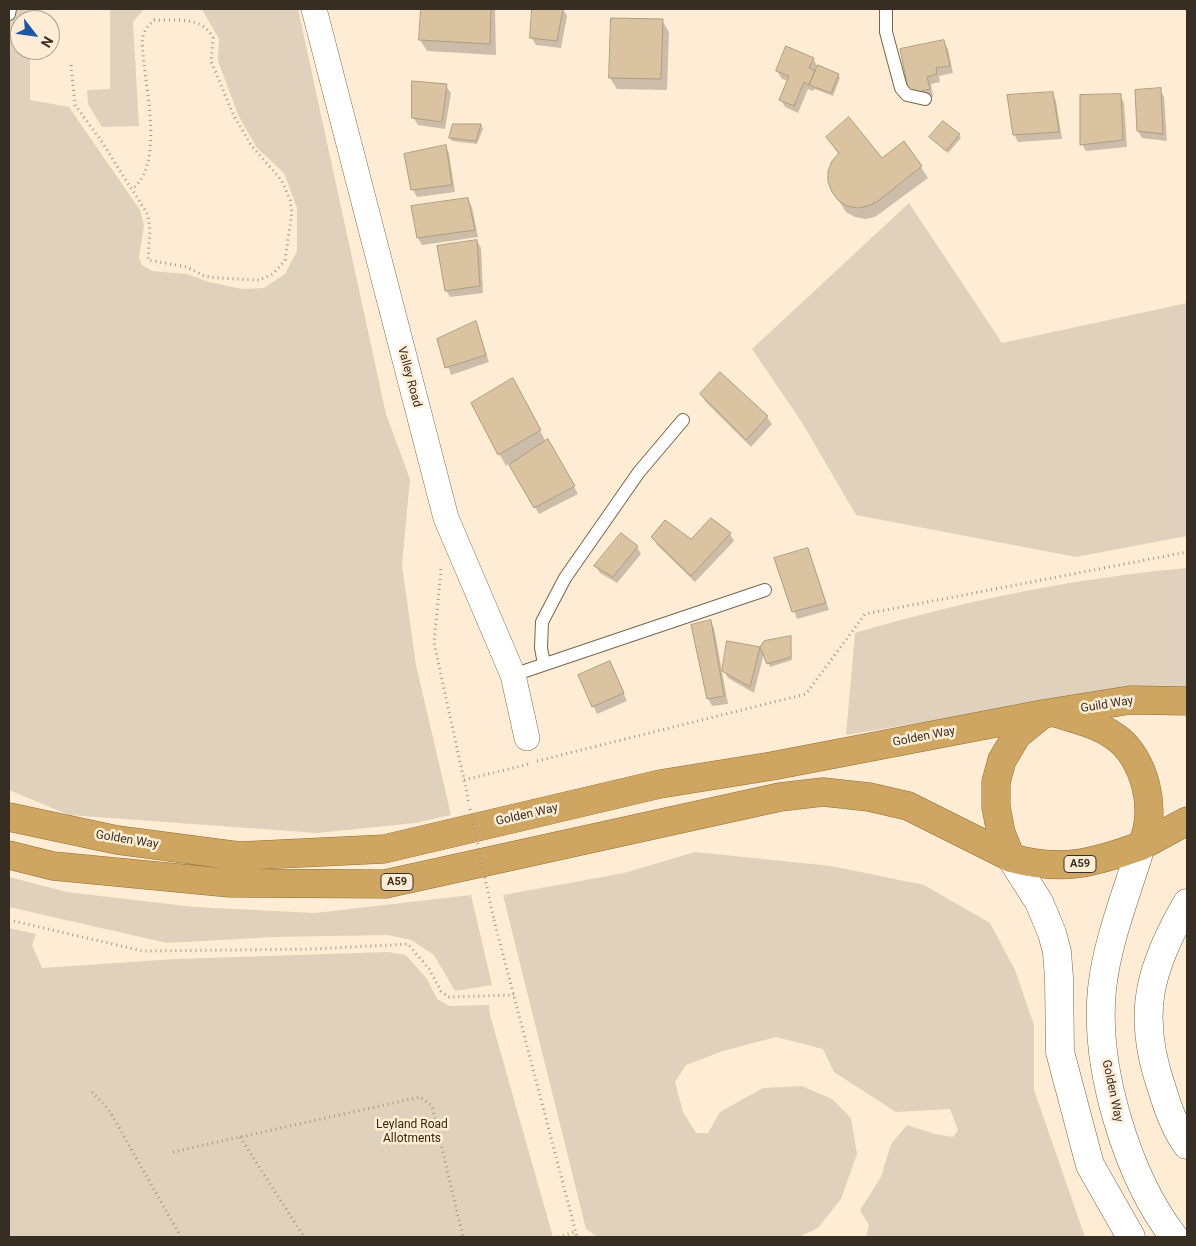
<!DOCTYPE html>
<style>
body{margin:0}
#map{position:relative;width:1196px;height:1246px;overflow:hidden;background:#feedd4;font-family:Roboto,sans-serif}
canvas{display:block}
.frame{position:absolute;inset:0;border:10px solid #362e22;pointer-events:none}
.north{position:absolute;left:10px;top:10px;width:50px;height:50px;box-sizing:border-box;background:#feedd4;border:1px solid #aea18d;border-radius:50%;rotate:120deg;font-size:14px;font-weight:700;line-height:20px;text-align:center;color:#362e22}
.north::after{content:'';display:block;margin:auto;width:18px;height:22px;background:#1d56a7;clip-path:polygon(50% 0,100% 100%,50% 72%,0 100%)}
</style>
<div id="map">
<canvas width="1196" height="1246"></canvas>
<div class="frame"></div>
<div class="north">N</div>
</div>
<script>
const context = document.querySelector('canvas').getContext('2d');
context.lineJoin = 'round';
function fillPath(path, color) { context.fillStyle = color; context.fill(path, 'evenodd'); }
function strokePath(path, color, width, dash) { context.strokeStyle = color; context.lineWidth = width; context.lineCap = dash ? 'butt' : 'round'; context.setLineDash(dash || []); context.stroke(path); }
function label(font, color, halo, rows, align = 'center') {
  context.font = font + ' Roboto,sans-serif'; context.lineWidth = 5; context.setLineDash([]); context.textBaseline = 'middle'; context.strokeStyle = halo; context.fillStyle = color; for (const [text, x, y, turn = 0] of rows) {
    context.save(); context.translate(x, y); context.rotate((+turn || 0) * Math.PI / 180); context.textAlign = isNaN(turn) ? turn : align; if (halo) context.strokeText(text, 0, 0); context.fillText(text, 0, 0); context.restore();
  }
}
fillPath(new Path2D(`
 M9 9H30V20H20V50H30V100L69 107 140 210 144 226 139 257 142 265 152 271 187 274 209 282 242 289 264 288 285 274 297 251V208L284 173 257 148 239 117 218 61 219 39 202 9H298L386 414 410 479 402 565 416 665 451 815 415 823 317 833 69 815 9 790Z
 M110 9H144L133 22 139 126 102 127 88 104 87 90 110 89Z
 M909 203 1002 343 1187 303V536L1076 557 856 515 801 421 752 349Z
 M1187 568V690H1120L846 735 855 633C963 601 1075 578 1187 568Z
 M695 852 831 866 924 885 990 923 1015 970 1034 1025V1090L1085 1237H866L869 1225 860 1210 881 1177 891 1144 907 1125 935 1134 953 1137 958 1130 950 1109 896 1112 834 1072 823 1049 776 1037 723 1051 686 1065 675 1082 683 1112 696 1133H708L720 1112 763 1088 802 1086 832 1099 851 1118 857 1154 841 1199 818 1228 799 1237H597L586 1229 503 895 624 873Z
 M9 877 67 892 194 907 315 913 471 895 492 985 455 991 434 955 411 940 388 935 274 937 167 943 9 907Z
 M9 928 36 934 32 945 42 968 176 959 388 952 406 955 427 979 437 999 450 1006 489 1005 490 1015 553 1237H9Z`), '#dfd1bc');
fillPath(new Path2D(`
 M422 9H495L496 55 427 51 420 40Z
 M533 9H563L567 16 561 48 536 45 531 37Z
 M662 20 669 32 667 90 617 89 610 78Z
 M944 42 948 49 953 73 939 76 940 82 931 84 933 97 914 100Z
 M813 58 817 66 838 75 840 78 833 96 815 89 813 91 808 89 798 113 785 107 781 100 788 81 782 79 777 71Z
 M446 86 451 93 445 129 418 125 413 117Z
 M1160 89 1164 97 1167 141 1142 138 1138 131Z
 M1052 94 1056 101 1062 139 1018 142 1014 134Z
 M1120 95 1124 103 1127 147 1086 151 1082 144Z
 M454 125H481L483 129 477 144 452 141 450 138Z
 M959 135 961 138 948 153 931 138Z
 M827 137 882 160 921 167 928 178 875 217 865 219 855 217 846 212 833 192 839 155Z
 M445 146 449 153 455 192 417 197 413 190 405 155Z
 M468 200 472 207 478 237 422 245 418 238 412 208Z
 M477 241 481 248 483 293 450 297 446 290Z
 M476 322 489 362 451 375 439 340Z
 M720 374 767 417 772 424 751 447 705 401 701 394Z
 M519 391 546 442 548 440 578 494 539 514 509 463 506 466 472 404Z
 M730 534 734 541 695 582 657 545 653 537 691 541Z
 M637 547 641 554 617 583 600 573 596 566Z
 M807 550 829 610 797 619 776 558Z
 M710 621 714 628 728 704 712 706 708 698Z
 M790 638 792 660 770 667 764 653 754 693 728 678 724 671 728 643 761 649 764 642Z
 M610 662 627 701 597 714 580 675Z`), '#0003');
const building = new Path2D(`
 M421 9H491L490 44 419 40Z
 M532 9H563L557 41 530 38Z
 M611 18 663 19 661 79 609 78Z
 M944 40 950 66 936 68 937 74 927 77 930 89 909 94 900 49Z
 M786 46 814 58 809 68 815 71 809 85 804 82 794 106 779 100 789 76 776 71Z
 M818 65 839 74 831 93 809 85Z
 M412 81 447 84 442 122 412 118Z
 M1161 88 1163 134 1137 131 1135 90Z
 M1053 92 1059 132 1013 135 1007 95Z
 M1121 94 1123 140 1080 145V95Z
 M849 117 882 158 904 141 922 166 878 201 868 206 858 208 847 206 838 200 832 192 828 182V171L832 161 839 153 826 137Z
 M943 121 960 134 946 151 929 137Z
 M453 124H481L476 141 449 138Z
 M446 145 452 185 411 190 404 154Z
 M468 198 475 230 417 238 411 206Z
 M477 240 480 286 445 291 437 246Z
 M476 321 486 355 445 368 437 339Z
 M720 372 768 416 746 440 700 394Z
 M513 378 541 430 498 455 471 403Z
 M548 439 575 486 534 508 509 465Z
 M711 518 731 533 691 576 651 537 665 520 691 539Z
 M621 533 638 546 613 577 594 566Z
 M808 548 826 603 792 612 774 558Z
 M711 620 724 696 707 699 691 625Z
 M791 636V657L767 664 760 647 764 641Z
 M727 641 760 647 750 687 722 671Z
 M610 661 624 693 592 707 578 675Z`);
fillPath(building, '#d9c3a0');
strokePath(building, '#b09c7e', 1);
const service = new Path2D(`
 M886 9V32L901 88 907 95 925 99
 M9 14 10 9
 M544 664 541 648 542 622 565 578 639 472 683 420
 M513 675 765 590`);
const minor = new Path2D(`
 M314 9 446 518 513 675 527 738`);
const secondary = new Path2D(`
 M1141 846C1127 893 1107 941 1102 989 1094 1067 1127 1176 1174 1237
 M1011 858 1039 902 1052 933 1057 952 1059 978 1060 1052 1090 1165 1131 1237
 M1187 903C1149 970 1136 1014 1162 1089 1168 1109 1175 1129 1187 1145`);
const trunk = new Path2D(`
 M1056 713C1075 719 1097 724 1114 736 1145 756 1159 813 1141 846 1091 863 1064 872 1011 858L1001 833 996 807V782L1002 760 1017 735 1043 714 1130 700 1187 701
 M9 817 117 840 239 856 384 849 660 784 772 766 1043 714
 M1143 845 1187 821
 M9 855 53 866 230 883 385 884 780 797 823 792 869 797 908 806 1010 857`);
strokePath(service, '#786549', 14);
strokePath(minor, '#786549', 26);
strokePath(secondary, '#786549', 29);
strokePath(trunk, '#906e32', 29);
strokePath(new Path2D(`
 M71 65 75 105 102 142 148 215 150 230 148 260 187 267 204 276 217 278 259 280 273 274 285 260 292 212 290 200 282 181 251 145 233 114 211 61 213 38C202 15 175 21 154 20 151 23 148 26 146 29 140 38 143 53 144 63 147 96 163 166 132 189
 M441 569 434 643 469 803
 M537 761 806 694 865 614 1187 552
 M464 780 529 764
 M9 920 143 951 314 949 408 944 429 969 441 991 448 997 514 995
 M494 920 577 1237
 M92 1092 109 1110 181 1237
 M240 1137 304 1237
 M173 1152 420 1097 432 1106 463 1237
 M558 1237 575 1232`), '#a59885', 3, [1, 4]);
strokePath(service, '#fff', 12);
strokePath(minor, '#fff', 25);
strokePath(secondary, '#fff', 28);
strokePath(trunk, '#cea662', 28);
strokePath(new Path2D(`
 M470 809 494 920`), '#a59885', 3, [1, 4]);
for (const [x, y, w] of [
 [1080,864,32],
 [397,882,32]
]) { const box = new Path2D(); box.roundRect(x - w / 2, y - 8.5, w, 17, 4); context.fillStyle = '#feedd4'; context.fill(box); strokePath(box, '#362e22', 1); }
label('bold 11px', '#362e22', null, [
 ["A59",1080,864],
 ["A59",397,882]
]);
label('12px', '#362e22', '#feedd4', [
 ["Valley Road",409,377,75],
 ["Guild Way",1107,705,-9],
 ["Golden Way",924,737,-11],
 ["Golden Way",527,815,-13],
 ["Golden Way",127,840,9],
 ["Golden Way",1112,1091,78]
]);
label('12px', '#39280a', '#feedd4', [
 ["Leyland Road",412,1125],
 ["Allotments",412,1139]
]);
</script>
